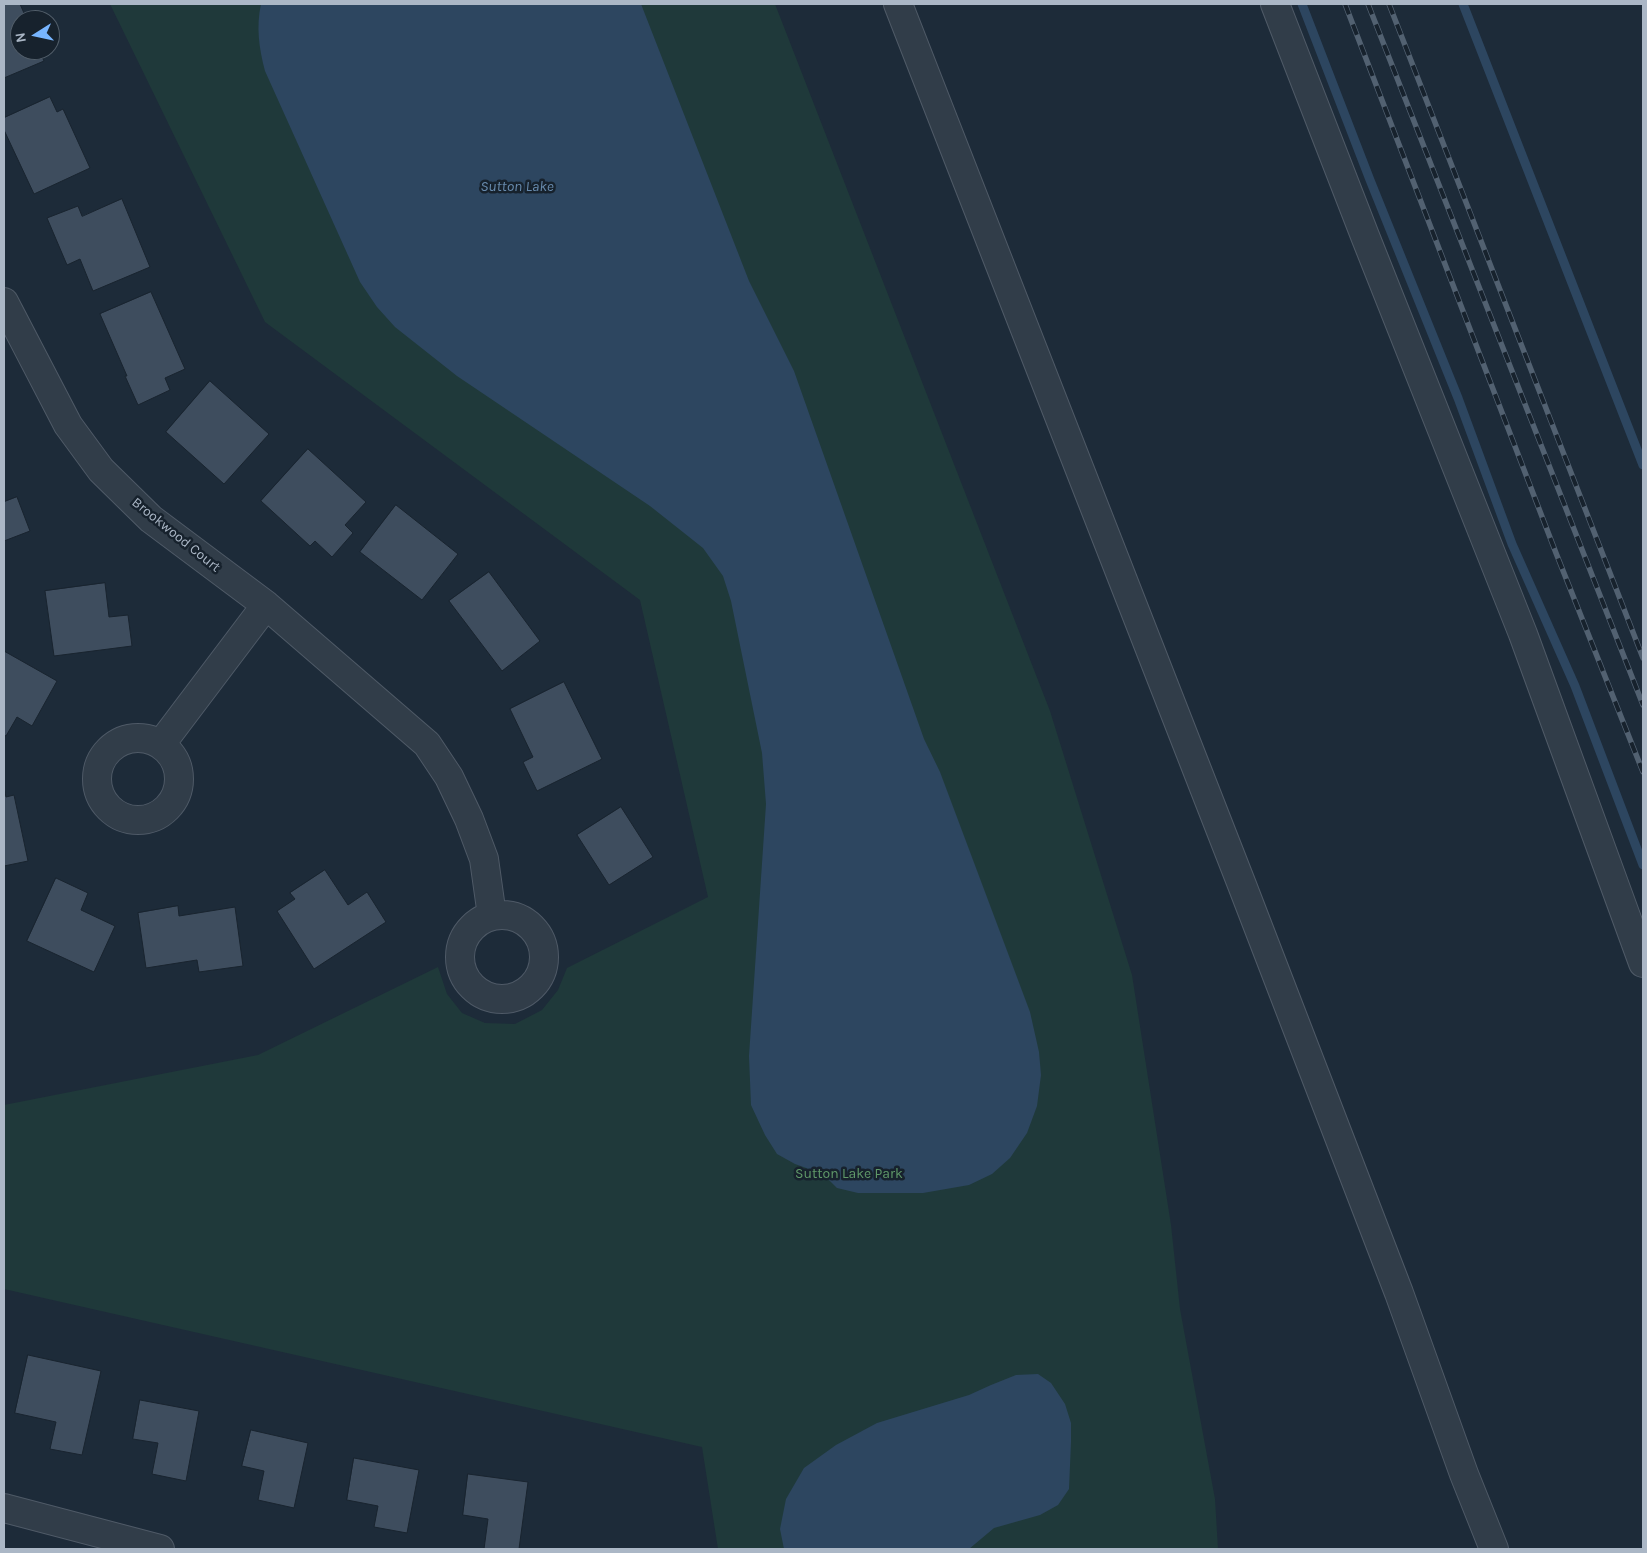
<!DOCTYPE html>
<style>
body{margin:0}
#map{position:relative;width:1647px;height:1553px;overflow:hidden;background:#1d2b39;font-family:Karla,sans-serif}
canvas{display:block}
.frame{position:absolute;inset:0;border:5px solid #abb7c6;pointer-events:none}
.north{position:absolute;left:10px;top:10px;width:50px;height:50px;box-sizing:border-box;background:#17222d;border:1px solid #525e6a;border-radius:50%;rotate:260deg;font-size:14px;font-weight:700;line-height:20px;text-align:center;color:#abb7c6}
.north::after{content:'';display:block;margin:auto;width:18px;height:22px;background:#77b5ff;clip-path:polygon(50% 0,100% 100%,50% 72%,0 100%)}
</style>
<div id="map">
<canvas width="1647" height="1553"></canvas>
<div class="frame"></div>
<div class="north">N</div>
</div>
<script>
const context = document.querySelector('canvas').getContext('2d');
context.lineJoin = 'round';
function fillPath(path, color) { context.fillStyle = color; context.fill(path, 'evenodd'); }
function strokePath(path, color, width, dash) { context.strokeStyle = color; context.lineWidth = width; context.lineCap = dash ? 'butt' : 'round'; context.setLineDash(dash || []); context.stroke(path); }
function label(font, color, halo, rows, align = 'center') {
  context.font = font + ' Karla,sans-serif'; context.lineWidth = 5; context.setLineDash([]); context.textBaseline = 'middle'; context.strokeStyle = halo; context.fillStyle = color; for (const [text, x, y, turn = 0] of rows) {
    context.save(); context.translate(x, y); context.rotate((+turn || 0) * Math.PI / 180); context.textAlign = isNaN(turn) ? turn : align; if (halo) context.strokeText(text, 0, 0); context.fillText(text, 0, 0); context.restore();
  }
}
fillPath(new Path2D(`
 M110 4H775L1050 711 1132 975 1171 1225 1180 1309 1215 1499 1218 1549H718L702 1447 4 1289V1105L258 1055 438 967 447 994 462 1013 485 1023 515 1024 542 1010 558 990 567 968 708 897 640 600 265 322Z`), '#1f393a');
fillPath(new Path2D(`
 M261 4H641L749 281 794 371 924 739 940 772 1030 1012 1039 1052 1041 1075 1037 1106 1027 1133 1010 1158 992 1174 969 1185 923 1193H858L837 1188 823 1174 795 1164 777 1154 765 1135 751 1105 749 1056 766 804 762 753 731 601 723 576 703 548 650 506 457 376 395 327 377 307 360 282 265 71C259 48 256 27 261 4Z
 M1038 1374 1051 1383 1065 1404 1071 1423V1442L1069 1489 1058 1505 1040 1515 994 1528 969 1549H784L780 1529 786 1499 804 1468 836 1445 877 1423 969 1395 991 1385 1016 1375Z`), '#2d4660');
strokePath(new Path2D(`
 M1302 4 1370 180 1458 398 1512 544 1575 686 1643 865
 M1463 4 1643 465`), '#2d4660', 9);
const building = new Path2D(`
 M4 4H20L27 20H20V50H39L44 61 4 78Z
 M50 97 57 112 63 109 90 168 34 194 4 130V118Z
 M122 199 150 267 93 291 80 259 67 265 47 218 78 206 82 216Z
 M151 292 185 369 165 378 170 390 138 405 125 376H127L100 314Z
 M210 381 269 434 224 484 166 432Z
 M308 449 366 502 345 525 353 533 332 557 315 541 310 546 261 501Z
 M17 497 30 531 4 541V502Z
 M396 505 458 554 422 600 360 552Z
 M489 572 540 641 502 671 449 601Z
 M105 583 109 617 128 615 132 646 54 656 45 591Z
 M4 651 57 681 32 726 17 717 6 736 4 735Z
 M564 682 602 759 537 791 523 762 533 757 510 709Z
 M4 788 6 797 14 795 28 861 4 866Z
 M621 807 653 857 609 885 577 835Z
 M325 870 348 905 367 892 386 922 314 969 277 911 295 899 290 893Z
 M56 878 88 893 81 910 115 926 94 972 27 941Z
 M178 906 179 916 235 907 243 966 199 972 197 960 146 968 138 913Z
 M28 1355 101 1371 82 1455 50 1449 56 1422 15 1413Z
 M140 1400 199 1411 186 1481 152 1474 158 1443 133 1439Z
 M251 1430 308 1443 294 1508 258 1500 264 1471 242 1466Z
 M354 1458 419 1470 407 1533 374 1527 378 1506 347 1500Z
 M468 1474 528 1482 519 1549H484L488 1519 463 1515Z`);
fillPath(building, '#3e4d5e');
strokePath(building, '#19242f', 1);
const minor = new Path2D(`
 M898 4 1242 885 1399 1293 1464 1474 1494 1549
 M1275 4 1365 236 1523 634 1643 963
 M4 302 68 425 101 470 151 519 266 605 427 744 449 777 469 819 484 859 492 916
 M97 779a41 41 0 1 1 82 0a41 41 0 1 1-82 0Z
 M161 744 266 605
 M460 957a42 42 0 1 1 84 0a42 42 0 1 1-84 0Z
 M4 1508 160 1549`);
strokePath(minor, '#4f5a67', 30);
strokePath(minor, '#313d49', 28);
const rail = new Path2D(`
 M1345 4 1556 553 1643 772
 M1368 4 1643 705
 M1389 4 1643 658`);
strokePath(rail, '#526171', 5.5);
strokePath(rail, '#17222d', 4, [11]);
label('14px', '#abb7c6', '#17222d', [
 ["Brookwood Court",176,535,39]
]);
label('14px', '#609969', '#17222d', [
 ["Sutton Lake Park",849,1174]
]);
label('italic 15px', '#688bae', '#17222d', [
 ["Sutton Lake",517,187]
]);
</script>
